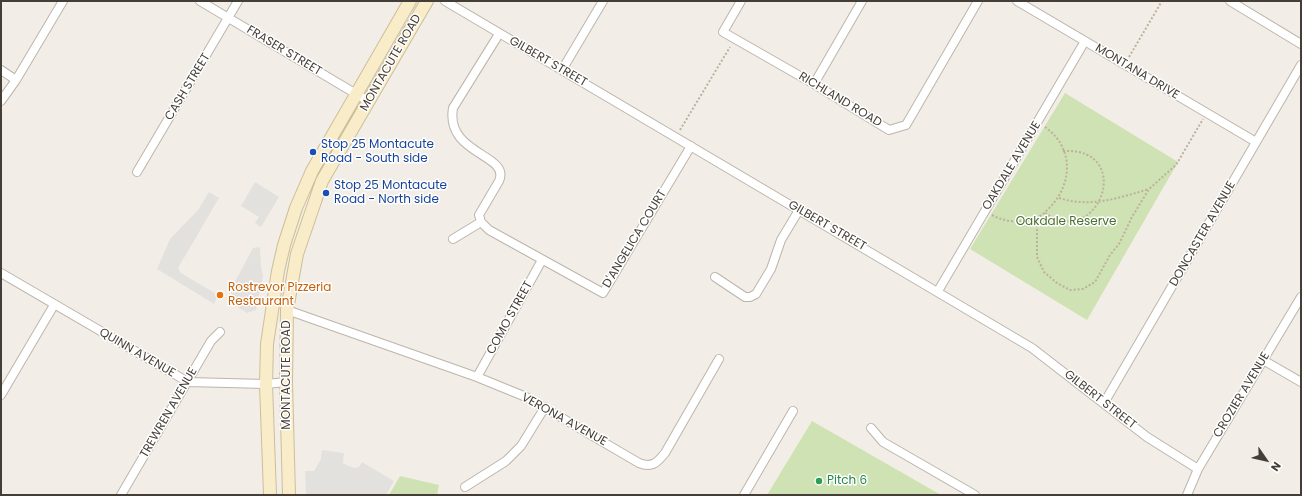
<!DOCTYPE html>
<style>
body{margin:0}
#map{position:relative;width:1302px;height:496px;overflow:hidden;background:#f2eee7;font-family:Poppins,sans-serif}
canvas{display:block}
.frame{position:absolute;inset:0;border:2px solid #443e36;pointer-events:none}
.north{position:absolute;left:1246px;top:440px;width:40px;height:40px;-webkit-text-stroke:3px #fff;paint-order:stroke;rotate:124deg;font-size:11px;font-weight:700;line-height:16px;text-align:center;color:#443e36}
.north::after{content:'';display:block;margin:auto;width:14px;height:18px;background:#443e36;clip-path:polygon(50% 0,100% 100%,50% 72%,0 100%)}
</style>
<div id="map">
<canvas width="1302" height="496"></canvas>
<div class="frame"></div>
<div class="north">N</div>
</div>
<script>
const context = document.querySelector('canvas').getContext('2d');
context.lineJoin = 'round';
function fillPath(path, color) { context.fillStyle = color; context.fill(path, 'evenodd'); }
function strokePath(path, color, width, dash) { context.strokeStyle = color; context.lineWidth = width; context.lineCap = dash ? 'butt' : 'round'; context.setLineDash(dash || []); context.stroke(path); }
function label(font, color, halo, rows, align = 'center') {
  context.font = font + ' Poppins,sans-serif'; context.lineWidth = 3; context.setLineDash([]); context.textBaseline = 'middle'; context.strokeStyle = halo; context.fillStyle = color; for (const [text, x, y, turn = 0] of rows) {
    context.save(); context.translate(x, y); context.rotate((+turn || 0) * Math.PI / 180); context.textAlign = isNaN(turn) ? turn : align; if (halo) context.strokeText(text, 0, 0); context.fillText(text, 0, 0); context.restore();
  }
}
fillPath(new Path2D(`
 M1065 93 1178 162 1087 320 970 249Z
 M812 421 941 495H767Z
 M400 476 439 485 437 495H389Z`), '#cfe2b3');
fillPath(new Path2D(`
 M255 182 279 197 261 227 255 223 259 217 241 206Z
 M209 192 219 198 178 268 181 273 218 295 214 304 157 269 170 239 198 210Z
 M260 247 261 268 263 276 256 310 247 313 234 305 236 302 230 291 253 248Z
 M322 450 344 453 343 463 346 465 355 468 359 467 362 462 394 481 386 495 306 494 305 471H314L321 459Z`), '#e3e1de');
const minor = new Path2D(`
 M200 1 368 101
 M445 1 1032 348 1147 437 1198 469
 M741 1 723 32 814 84 889 130 906 125 978 1
 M1017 1 1256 142
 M1230 1 1301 44
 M499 34 453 108C445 155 511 154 499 181L479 215 481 222 489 230 603 293 691 146
 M1 70 16 80
 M562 70 603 1
 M814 84 862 1
 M1 101 16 80 63 1
 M137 172 238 1
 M453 239 481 222
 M1 273 188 382 266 384 286 382
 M715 277 745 297H750L756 294 771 269 781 240 799 210
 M938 291 1085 41
 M287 310 477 377 526 397 639 463C652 468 657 463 665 453L719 359
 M1263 360 1301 382
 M477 377 542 260
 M1 395 54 305
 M1104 403 1301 65
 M871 428 883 442 975 495
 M465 487 506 461 521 446 545 407
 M121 495 211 341 220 332
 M744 495 793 411
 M1187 495 1198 469 1301 297`);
const secondary = new Path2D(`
 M270 495 266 384 267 344 278 271 284 245 296 208 312 171 410 1
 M289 495 286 382 287 310 297 254 322 181 427 1`);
strokePath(minor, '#bcb5aa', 10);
strokePath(secondary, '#cdbe9a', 14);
strokePath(new Path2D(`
 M1129 57 1162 1
 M1045 127C1080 152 1070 197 1037 218V257L1044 272 1057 283 1070 290 1083 289 1095 282 1110 255 1119 244 1132 217 1149 189 1176 165 1203 119
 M680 130 730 47
 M1059 198C1090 208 1119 198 1149 189
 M1045 213C1099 251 1136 147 1063 151
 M992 215C1007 223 1022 223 1037 218`), '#bdb09d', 2, [2, 2]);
strokePath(minor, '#fff', 8);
strokePath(secondary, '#f9ecc9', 12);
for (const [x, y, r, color] of [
 [313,152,4,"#1a4fb4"],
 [326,193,4,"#1a4fb4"],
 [220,295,4,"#e8710a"],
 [819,481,4,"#2e9e5b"]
]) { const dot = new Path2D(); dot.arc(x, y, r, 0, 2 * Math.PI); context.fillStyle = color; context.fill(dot); strokePath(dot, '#fff', 1.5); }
label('12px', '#443e36', '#fff', [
 ["FRASER STREET",284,51,31],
 ["GILBERT STREET",548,62,30],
 ["MONTACUTE ROAD",391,63,-60],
 ["MONTANA DRIVE",1137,72,31],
 ["CASH STREET",188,87,-59],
 ["RICHLAND ROAD",840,100,31],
 ["OAKDALE AVENUE",1012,166,-59],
 ["GILBERT STREET",827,226,30],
 ["DONCASTER AVENUE",1203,234,-60],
 ["D'ANGELICA COURT",635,239,-59],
 ["COMO STREET",510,318,-61],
 ["QUINN AVENUE",137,353,30],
 ["MONTACUTE ROAD",287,375,-90],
 ["CROZIER AVENUE",1242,395,-59],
 ["GILBERT STREET",1100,400,38],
 ["TREWREN AVENUE",169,413,-60],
 ["VERONA AVENUE",564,420,29]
]);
label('12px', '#164399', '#fff', [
 ["Stop 25 Montacute",321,145],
 ["Road - South side",321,159],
 ["Stop 25 Montacute",334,186],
 ["Road - North side",334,200]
], 'left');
label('12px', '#4a702f', '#fff', [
 ["Oakdale Reserve",1066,222]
]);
label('12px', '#c56008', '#fff', [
 ["Rostrevor Pizzeria",228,288],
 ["Restaurant",228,302]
], 'left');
label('12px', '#27864d', '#fff', [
 ["Pitch 6",827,481]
], 'left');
</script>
